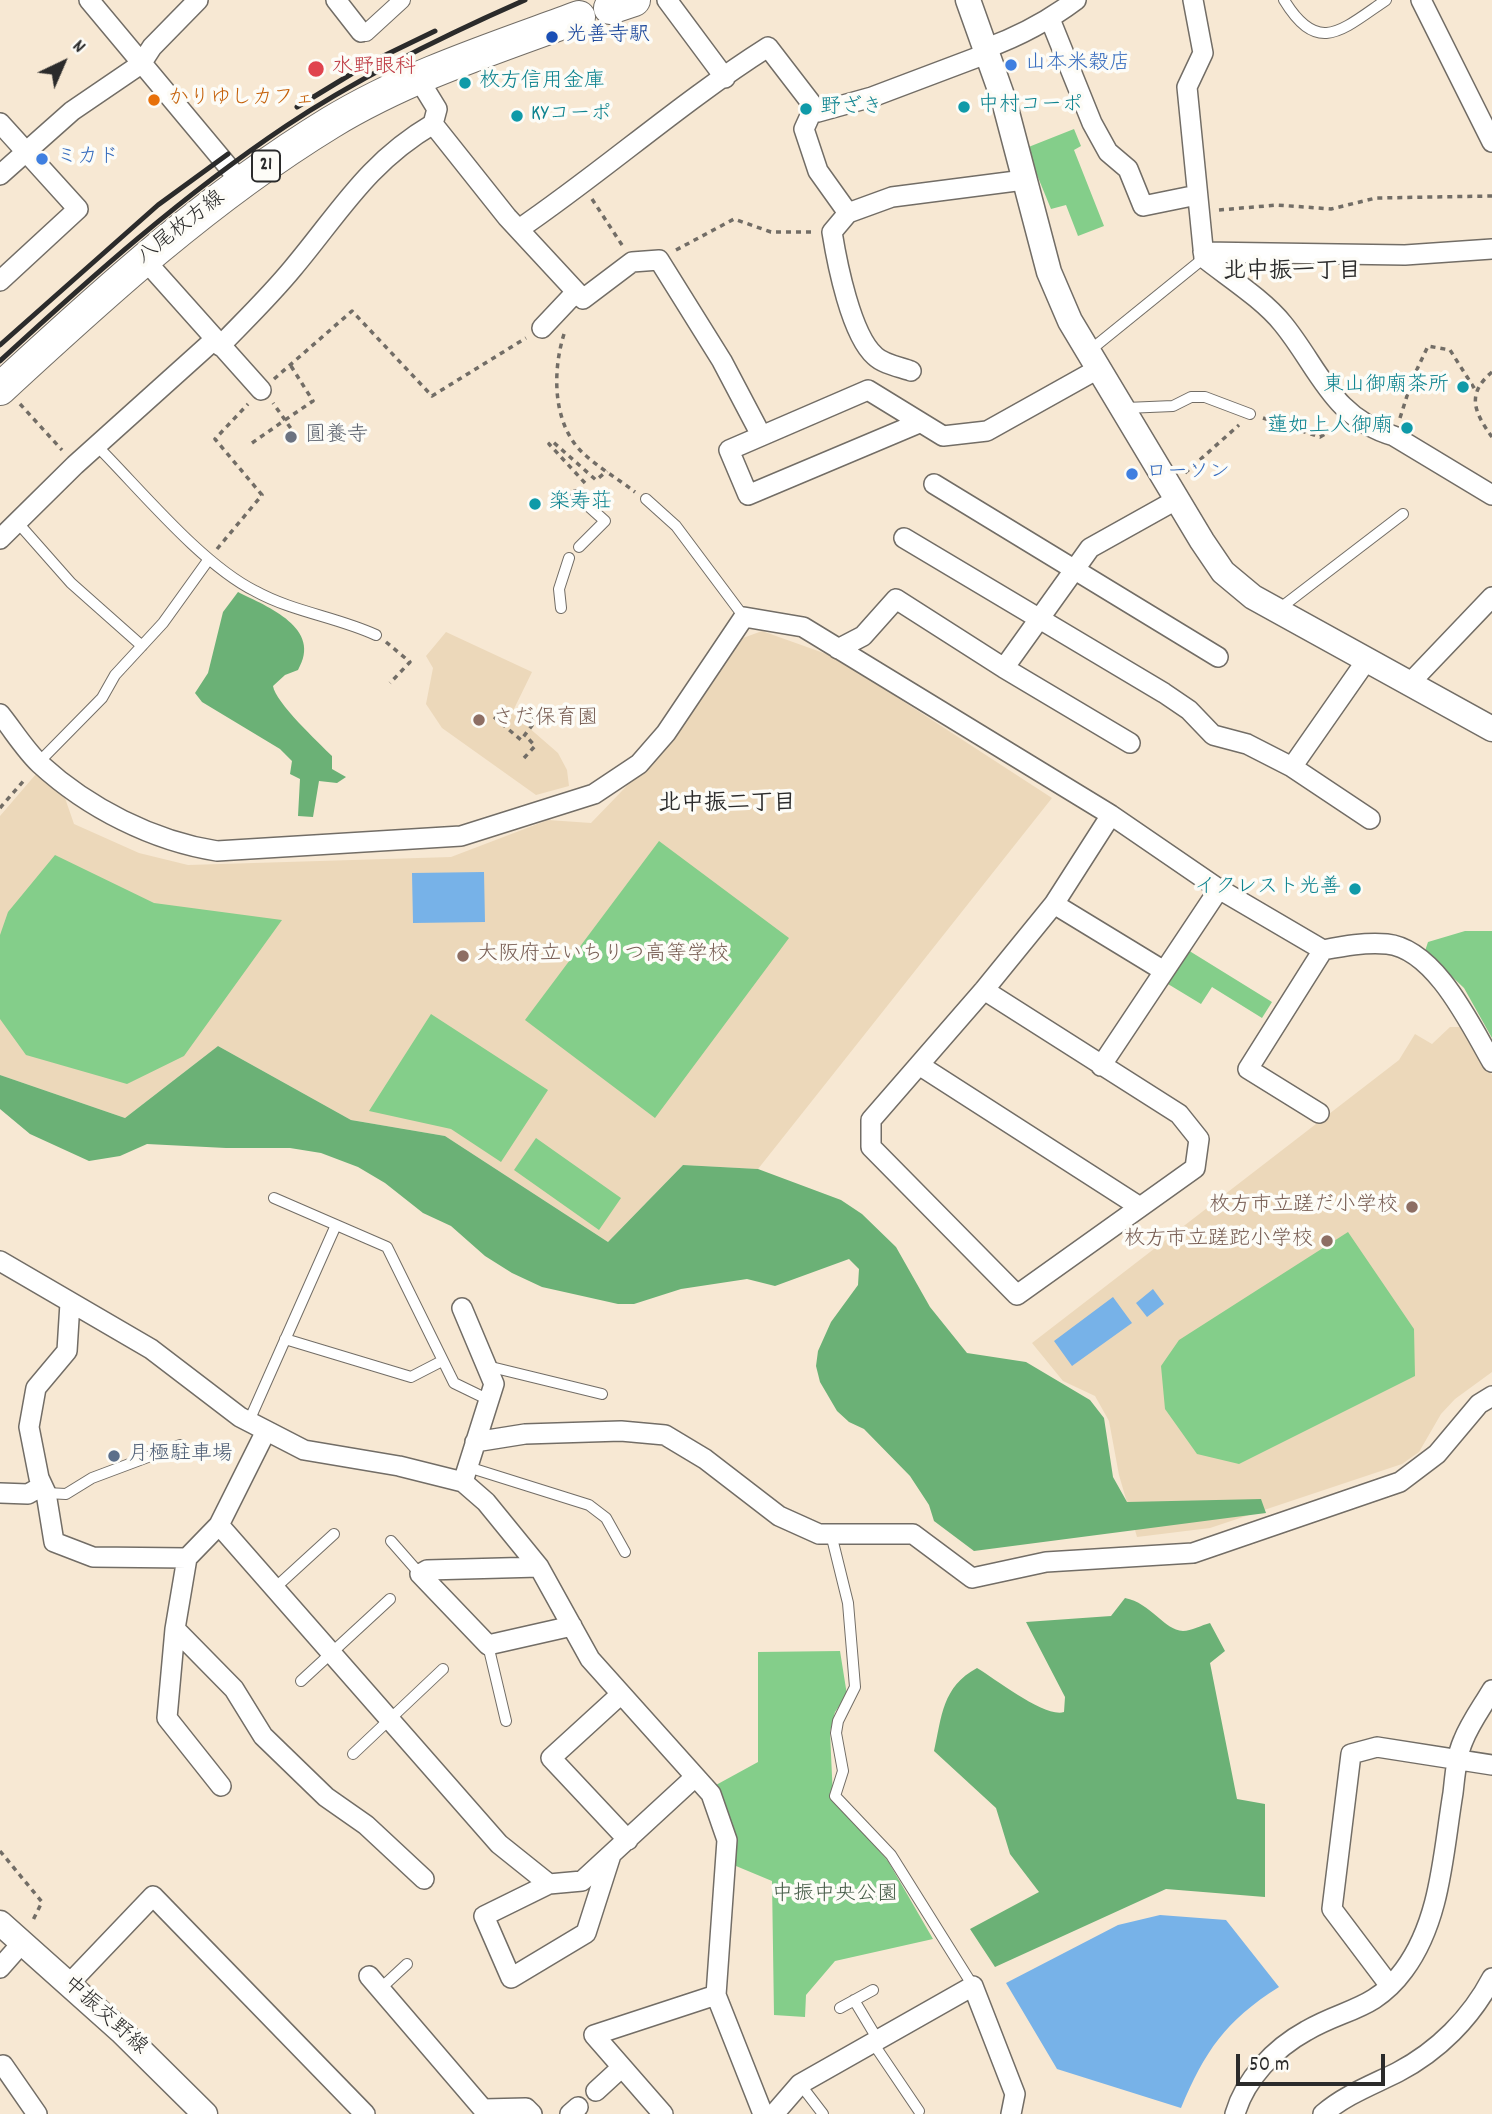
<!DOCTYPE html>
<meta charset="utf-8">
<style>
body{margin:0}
#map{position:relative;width:1492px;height:2114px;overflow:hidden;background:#f7e8d3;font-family:Dekko,sans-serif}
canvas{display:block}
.north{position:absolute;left:28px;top:28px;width:70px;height:70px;-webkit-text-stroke:5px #fdfcf7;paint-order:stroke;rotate:44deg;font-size:19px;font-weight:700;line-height:28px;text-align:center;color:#2b2b2b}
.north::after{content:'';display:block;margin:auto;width:24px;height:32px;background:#2b2b2b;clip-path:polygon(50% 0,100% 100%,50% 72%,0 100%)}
.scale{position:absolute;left:1236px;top:2054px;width:149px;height:32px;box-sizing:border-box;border:4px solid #2b2b2b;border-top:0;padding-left:9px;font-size:21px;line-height:24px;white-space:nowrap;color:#2b2b2b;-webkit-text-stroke:5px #fdfcf7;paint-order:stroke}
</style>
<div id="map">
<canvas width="1492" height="2114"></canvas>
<div class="north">N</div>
<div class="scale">50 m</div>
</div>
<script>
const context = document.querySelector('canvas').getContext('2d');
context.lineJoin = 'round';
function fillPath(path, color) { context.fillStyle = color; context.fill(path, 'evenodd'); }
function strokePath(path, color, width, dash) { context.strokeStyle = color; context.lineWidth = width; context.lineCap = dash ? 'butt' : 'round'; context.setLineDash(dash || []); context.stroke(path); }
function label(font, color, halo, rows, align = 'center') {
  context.font = font + ' Dekko,"Klee One",sans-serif'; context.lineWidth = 7; context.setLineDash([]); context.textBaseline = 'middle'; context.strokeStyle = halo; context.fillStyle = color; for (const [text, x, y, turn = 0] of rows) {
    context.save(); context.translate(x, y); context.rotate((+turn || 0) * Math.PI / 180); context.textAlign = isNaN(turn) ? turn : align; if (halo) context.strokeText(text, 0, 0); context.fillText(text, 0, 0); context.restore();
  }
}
fillPath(new Path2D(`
 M762 631 835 657 1052 798 758 1169 683 1165 608 1242 445 1136 351 1120 218 1046 125 1118 0 1075V816L36 774 65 798 74 824 139 853 188 865 451 857 548 820 591 823 673 738 743 638Z
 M446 632 532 672 512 713 558 753 567 770 569 786 536 795 442 728 426 704 433 668 426 656Z
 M1450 1027H1463L1492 1075V1372L1455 1399 1441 1414 1419 1452 1402 1464 1210 1528 1137 1537 1119 1475 1109 1421 1095 1396 1063 1381 1032 1343 1399 1060 1415 1034 1432 1044Z`), '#ecd8ba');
fillPath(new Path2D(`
 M1074 129 1081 146 1074 150 1104 226 1078 236 1066 205 1051 209 1026 148Z
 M659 841 789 938 655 1118 525 1020Z
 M55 855 154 903 282 920 184 1056 127 1084 26 1055 0 1019V935L8 912Z
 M1465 931H1492V1038L1464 988 1425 951 1428 942Z
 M1183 947 1272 1002 1262 1018 1212 987 1201 1004 1163 981Z
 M431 1014 548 1090 501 1162 451 1129 369 1111Z
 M536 1138 621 1198 599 1230 514 1170Z
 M1348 1232 1414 1329 1415 1376 1239 1464 1197 1454 1165 1409 1161 1366 1179 1340Z
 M840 1651 847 1695 835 1712 830 1732 833 1798 888 1861 933 1939 835 1961 806 1995 805 2017 774 2015 772 1881 736 1866 716 1785 758 1762V1652Z`), '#84ce8a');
fillPath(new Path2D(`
 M238 592C268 607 323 628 298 670L285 675 273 686C275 702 319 743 332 756V769L346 777 337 783 319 781 313 817 298 816 300 779 290 774 292 761 280 749 202 702 195 693 208 673 223 612Z
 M218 1046 351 1120 445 1136 608 1242 683 1165 758 1169 841 1200 862 1214 896 1247 930 1307 967 1353 1026 1362 1090 1400 1104 1418 1113 1477 1127 1502 1261 1499 1266 1513 974 1551 934 1521 929 1505 910 1476 864 1429 849 1422 837 1411 820 1382 816 1366 818 1351 831 1322 858 1285 859 1269 849 1259 775 1286 747 1279 681 1289 634 1304H618L542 1287 512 1273 485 1256 451 1226 423 1213 385 1183 358 1167 321 1153 290 1148H226L147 1144 120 1156 89 1161 30 1134 0 1109V1075L125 1118Z
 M1125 1598C1151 1603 1164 1630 1183 1631 1191 1631 1202 1625 1210 1623L1225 1651 1210 1663 1237 1799 1265 1804V1897L1166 1889 995 1967 970 1929 1039 1892 1010 1854 996 1808 934 1751C942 1716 942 1687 977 1668 997 1680 1045 1718 1064 1712L1065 1697 1026 1622 1111 1616Z`), '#6bb176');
fillPath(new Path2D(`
 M484 872 485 922 413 923 412 873Z
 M1153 1289 1164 1304 1147 1317 1136 1303Z
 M1113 1297 1132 1323 1072 1366 1054 1341Z
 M1160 1915 1226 1920 1279 1987C1225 2021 1205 2051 1181 2108L1057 2069 1006 1983 1118 1925Z`), '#77b2e8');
const service = new Path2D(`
 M1284 0C1318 56 1342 30 1386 0
 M1088 352 1204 258
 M1126 408 1173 406 1191 397H1205L1250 414
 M96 445C140 489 201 564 255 591 293 612 337 617 376 635
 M576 495 605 521 579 547
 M646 499 676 526 744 617
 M18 523 71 583 142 646
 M561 608 559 589 569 558
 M1279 609 1403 514
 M38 763 102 698 115 675 163 623 209 559
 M274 1198 387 1247 454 1383 489 1400
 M285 1339 411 1377 442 1361
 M487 1366 602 1394
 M249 1421 336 1225
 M468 1467 589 1505 606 1518 625 1552
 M46 1493 66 1494 92 1478 180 1445
 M831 1534 848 1603 855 1687 838 1721 836 1733 843 1771 835 1796 891 1855 973 1986
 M391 1541 420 1574
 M276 1587 334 1534
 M488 1645 506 1721
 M301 1681 390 1599
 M353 1754 443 1669
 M380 1989 407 1964
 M854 2000 878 2040
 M840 2008 873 1990
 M873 2043 919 2111
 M800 2084 823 2114`);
const pedestrian = new Path2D(`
 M361 32 366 33 402 0`);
const minor = new Path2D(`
 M89 0 241 182
 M336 0 361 32
 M667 0 725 78
 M1193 0 1203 53 1187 87 1204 258C1228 277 1264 300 1283 324 1319 368 1332 418 1394 436L1492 495
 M1421 0 1492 142
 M1050 19 1092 123 1108 152 1128 169 1143 206 1197 195
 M987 48C1020 36 1048 21 1076 0
 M418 78 437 109 433 124 507 217 583 299 632 262 659 260 722 361 761 435
 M814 107 804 129 818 171 848 213
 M0 123 78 209 0 281
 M0 175 72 111 141 64 152 47 198 0
 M519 229C604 171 681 102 768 47L818 112 872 97 978 57
 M1203 252 1405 255 1492 249
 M143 258 261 390
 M542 328 575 293
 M220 346C244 321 270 296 293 268 340 212 367 163 433 124
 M911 371C900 367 883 364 875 356 851 335 837 263 832 232L848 213 892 197 1024 180
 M919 423 748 495 729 450 868 390 943 436 987 431 1098 369
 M934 484 1218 657
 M904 538 1164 693 1189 710 1213 735 1247 744 1292 767 1370 819
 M0 539 75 465 214 340
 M838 649 863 636 896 599 1004 668 1130 743
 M1004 668 1090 548 1176 500
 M1409 684 1492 597
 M0 714C13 730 25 750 40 764 88 808 153 841 217 851L461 836 594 794 639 764 666 733 744 617 803 627 1111 815 1219 889 1323 950
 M1292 767 1366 661
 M1054 904 1164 971
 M984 990 1179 1114 1199 1139 1195 1168 1017 1295 871 1147V1120L984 990 1054 904 1111 815
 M919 1065 1140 1207
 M1101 1066 1219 889
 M1319 1113 1248 1069 1323 950C1344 946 1365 942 1387 944 1435 949 1470 1024 1492 1062
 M0 1261 151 1349 240 1417 304 1450 399 1466 463 1482 486 1502 539 1567 590 1659 711 1794 727 1840 716 1995 763 2114
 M70 1303 67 1351 36 1388 29 1427 39 1478 46 1493 54 1542 93 1557 187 1558 219 1525 266 1431
 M462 1308 494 1384 463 1482
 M475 1442 525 1434 621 1431 665 1435 705 1459 779 1516 819 1534H913L972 1578 1046 1562 1193 1553 1400 1482 1437 1454 1479 1404 1492 1396
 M0 1493 28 1494 42 1486
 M219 1525 499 1844 549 1884 582 1881 695 1777
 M187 1558 175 1629 167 1718 221 1786
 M539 1567 427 1570 420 1574 488 1645 572 1626
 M175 1629 234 1689 263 1736 326 1797 366 1825 424 1879
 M620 1695 551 1758 628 1840
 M549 1884 484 1916 511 1978 586 1933 611 1855
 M0 1968 22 1943
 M369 1976 483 2109 526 2108 532 2114
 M69 1984 153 1896 365 2114
 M1390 1986 1332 1909 1351 1754 1377 1747 1492 1765
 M0 2067 3 2065 37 2114
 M596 2091 621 2068
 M570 2114 578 2107
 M663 2114 594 2035 716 1995
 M774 2114 800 2084 973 1986 1015 2094 1011 2114
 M1235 2114C1245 2079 1275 2048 1306 2031 1345 2008 1374 2011 1404 1970 1441 1920 1443 1853 1453 1793 1455 1776 1456 1757 1463 1741 1470 1723 1482 1707 1492 1690
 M1323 2114C1345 2095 1372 2085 1398 2072 1438 2051 1471 2018 1492 1978`);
const tertiary = new Path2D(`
 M968 0 1004 101 1049 272 1070 321 1202 541 1223 572 1253 597 1492 729
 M0 1923 121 2031 205 2114`);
const primary = new Path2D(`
 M610 8 634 0
 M0 389C104 293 209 197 330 123 407 76 495 48 579 17`);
strokePath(service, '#726d66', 12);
strokePath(pedestrian, '#726d66', 18);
strokePath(minor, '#726d66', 22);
strokePath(tertiary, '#726d66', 27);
strokePath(primary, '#726d66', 34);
strokePath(new Path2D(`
 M592 199 622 245
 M1219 210 1277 205 1331 209 1376 198 1492 196
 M676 250 734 219 771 232H815
 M564 334C553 369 552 419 579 449 594 465 617 478 635 492
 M291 366 313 401 285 420 292 430
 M1492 372C1466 394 1474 412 1492 437
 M274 379 352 311 432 396 526 338
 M20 404 62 450
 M1263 418 1320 437 1337 427
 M1400 418 1412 380 1428 346 1450 350 1476 391
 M252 443 285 420 273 403
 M1185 473 1239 425
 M585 483 549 444 552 441 596 480 607 471
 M217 549 262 495 215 439 248 404
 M386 642 410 662 390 683
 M494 717 521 740 533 724 534 714
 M524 758 535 746 525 735
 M0 808 26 778
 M0 1851 42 1902 32 1922`), '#726d66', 3.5, [5, 5]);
strokePath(service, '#fff', 10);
strokePath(pedestrian, '#fff', 16);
strokePath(minor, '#fff', 19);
strokePath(tertiary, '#fff', 24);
strokePath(primary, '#fff', 32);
strokePath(new Path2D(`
 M297 107 371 62 435 31
 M0 345 158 205 228 154
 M0 361C91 277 183 195 286 126 361 76 443 36 525 0`), '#2b2b2b', 5);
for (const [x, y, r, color] of [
 [552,37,7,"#1a4fb4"],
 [1011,65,7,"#3f7fe0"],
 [316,69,9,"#e0444e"],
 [465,83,7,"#0f9aa8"],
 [154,100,7,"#e8710a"],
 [964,107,7,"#0f9aa8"],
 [806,109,7,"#0f9aa8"],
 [517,116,7,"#0f9aa8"],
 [42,159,7,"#3f7fe0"],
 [1463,387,7,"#0f9aa8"],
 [1407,428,7,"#0f9aa8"],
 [291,437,7,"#6b7280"],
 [1132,474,7,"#3f7fe0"],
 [535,504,7,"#0f9aa8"],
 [479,720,7,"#8d6e63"],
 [1355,889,7,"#0f9aa8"],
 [463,956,7,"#8d6e63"],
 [1412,1207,7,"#8d6e63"],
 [1327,1241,7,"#8d6e63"],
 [114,1456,7,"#5c6f8a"]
]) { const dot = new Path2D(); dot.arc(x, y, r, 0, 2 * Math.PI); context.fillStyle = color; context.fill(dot); strokePath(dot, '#fdfcf7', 2.5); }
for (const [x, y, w] of [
 [266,166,28]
]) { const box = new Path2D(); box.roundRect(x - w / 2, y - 15.5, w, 31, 5); context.fillStyle = '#fdfcf7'; context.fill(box); strokePath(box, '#2b2b2b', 2); }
label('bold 19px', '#2b2b2b', null, [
 ["21",266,166]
]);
label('21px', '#164399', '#fdfcf7', [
 ["光善寺駅",566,37]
], 'left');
label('21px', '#366cbe', '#fdfcf7', [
 ["山本米穀店",1025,65],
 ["ミカド",56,159],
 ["ローソン",1146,474]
], 'left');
label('21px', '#be3a42', '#fdfcf7', [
 ["水野眼科",332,69]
], 'left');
label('21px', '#0d838f', '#fdfcf7', [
 ["枚方信用金庫",479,83],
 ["中村コーポ",978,107],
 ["野ざき",820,109],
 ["KYコーポ",531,116],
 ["東山御廟茶所",1449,387,"right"],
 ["蓮如上人御廟",1393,428,"right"],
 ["楽寿荘",549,504],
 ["イクレスト光善",1341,889,"right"]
], 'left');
label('21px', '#c56008', '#fdfcf7', [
 ["かりゆしカフェ",168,100]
], 'left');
label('21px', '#2b2b2b', '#fdfcf7', [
 ["八尾枚方線",182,229,-38],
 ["中振交野線",104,2017,42]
]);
label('21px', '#5b616d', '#fdfcf7', [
 ["圓養寺",305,437]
], 'left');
label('21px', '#785e54', '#fdfcf7', [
 ["さだ保育園",493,720],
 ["大阪府立いちりつ高等学校",477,956],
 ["枚方市立蹉だ小学校",1398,1207,"right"],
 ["枚方市立蹉跎小学校",1313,1241,"right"]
], 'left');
label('21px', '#4e5e75', '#fdfcf7', [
 ["月極駐車場",128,1456]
], 'left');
label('21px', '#465c48', '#fdfcf7', [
 ["中振中央公園",835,1896]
]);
label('bold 23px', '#2b2b2b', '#fdfcf7', [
 ["北中振一丁目",1292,274],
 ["北中振二丁目",727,806]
]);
</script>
